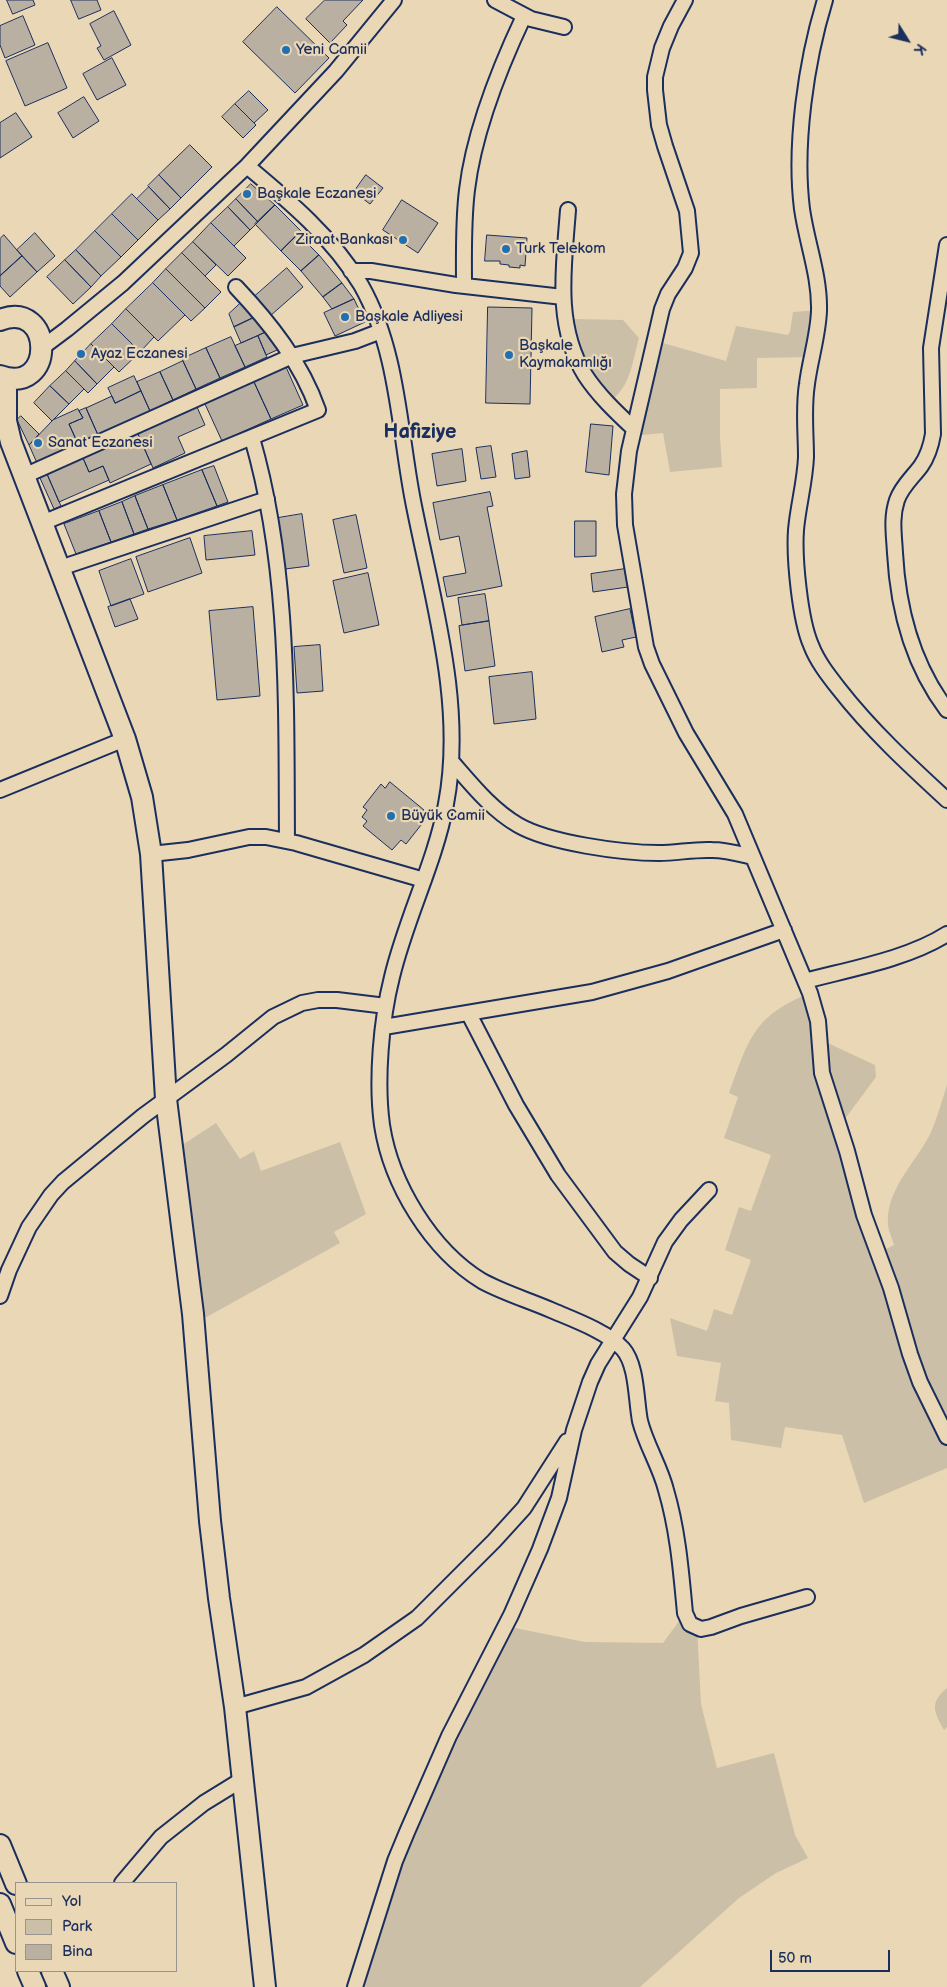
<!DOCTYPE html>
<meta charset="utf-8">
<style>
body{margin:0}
#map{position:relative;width:947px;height:1987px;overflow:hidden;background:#ead7b5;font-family:"Balsamiq Sans",sans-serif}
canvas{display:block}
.legend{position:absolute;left:15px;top:1882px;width:162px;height:90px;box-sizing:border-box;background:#ead7b5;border:1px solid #979492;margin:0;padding:6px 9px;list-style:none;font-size:15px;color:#1b2f5e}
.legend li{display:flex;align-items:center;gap:10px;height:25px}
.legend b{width:25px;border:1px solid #979492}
.north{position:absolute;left:882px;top:15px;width:50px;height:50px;-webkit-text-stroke:4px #ead7b5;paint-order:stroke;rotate:126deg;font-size:14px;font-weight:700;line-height:20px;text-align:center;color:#1b2f5e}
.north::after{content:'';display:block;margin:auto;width:18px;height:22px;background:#1b2f5e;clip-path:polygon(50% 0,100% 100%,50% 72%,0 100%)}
.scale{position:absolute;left:770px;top:1950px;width:120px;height:22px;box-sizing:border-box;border:2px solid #1b2f5e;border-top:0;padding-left:6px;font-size:15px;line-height:18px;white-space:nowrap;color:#1b2f5e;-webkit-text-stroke:4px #ead7b5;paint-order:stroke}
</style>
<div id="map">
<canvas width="947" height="1987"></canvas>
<ul class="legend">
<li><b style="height:6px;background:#ead7b5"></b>Yol</li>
<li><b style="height:14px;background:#ccbfa8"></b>Park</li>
<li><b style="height:14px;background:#bab0a1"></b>Bina</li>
</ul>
<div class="north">K</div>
<div class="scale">50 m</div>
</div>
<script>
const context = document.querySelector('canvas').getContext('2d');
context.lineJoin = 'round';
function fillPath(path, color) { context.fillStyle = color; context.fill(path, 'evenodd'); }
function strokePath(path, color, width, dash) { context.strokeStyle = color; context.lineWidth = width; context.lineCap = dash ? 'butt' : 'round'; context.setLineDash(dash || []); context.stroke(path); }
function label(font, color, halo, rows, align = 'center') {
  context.font = font + ' "Balsamiq Sans",sans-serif'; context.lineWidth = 4.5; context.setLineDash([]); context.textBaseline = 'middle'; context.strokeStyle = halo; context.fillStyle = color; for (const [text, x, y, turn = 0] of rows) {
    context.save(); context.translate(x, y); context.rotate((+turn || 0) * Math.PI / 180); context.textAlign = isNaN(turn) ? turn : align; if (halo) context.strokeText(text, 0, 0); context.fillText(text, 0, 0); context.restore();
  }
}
fillPath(new Path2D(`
 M819 310 812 357 757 358V388L720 389V437L722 467 670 472 663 433 632 436 656 341 726 361 736 326 788 335 790 332 793 312Z
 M573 319 623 320 639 338C633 359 631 384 614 398 593 371 575 354 573 319Z
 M810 993 819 1039 875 1065 876 1077 839 1127 878 1253 894 1245C892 1238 888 1230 888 1223 886 1192 913 1164 927 1140 936 1124 941 1103 947 1085V1468L864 1503 842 1435 785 1427 781 1448 731 1440 729 1403 715 1401 721 1363 677 1356 670 1318 707 1331 714 1309 732 1315 751 1260 725 1250 739 1207 751 1211 771 1155 724 1138 738 1097 729 1093C749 1039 753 1016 810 993Z
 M216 1123 240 1159 254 1151 261 1171 340 1142 366 1214 334 1232 340 1243 194 1324 173 1151Z
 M685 1613 697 1628 701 1704 717 1768 774 1753 795 1835 808 1858 776 1873 739 1898 640 1987H355L395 1861 505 1626 585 1642 663 1643Z
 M947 1688V1727L944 1730C934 1712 929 1703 947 1688Z`), '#ccbfa8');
const building = new Path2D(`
 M7 0H33L35 5 13 14Z
 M71 0H97L101 10 79 19Z
 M325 0H363L343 21 347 25 330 43 306 19Z
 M277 7 329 58 295 93 243 42Z
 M114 11 131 45 104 60 97 48 101 46 90 24Z
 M23 16 35 45 5 58 0 45V26Z
 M48 43 67 88 25 106 6 61Z
 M112 58 126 85 97 100 83 74Z
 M249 91 268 110 254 123 235 104Z
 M84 97 99 121 73 138 58 113Z
 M235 104 256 125 243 138 222 117Z
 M16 113 32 137 0 158V123Z
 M190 145 212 167 181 198 159 175Z
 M159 175 181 198 170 209 148 186Z
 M366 175 383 188 370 204 354 192Z
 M251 184 275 205 258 222 236 199Z
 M149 187 170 209 158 220 137 199Z
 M132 194 158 220 138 240 112 214Z
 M236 199 258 222 250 230 228 207Z
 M402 200 438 223 418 253 383 230Z
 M275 205 301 231 281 251 255 224Z
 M228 207 250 230 234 246 211 223Z
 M112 214 138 240 121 257 95 231Z
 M211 223 246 258 228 276 193 242Z
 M95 231 121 257 101 276 76 250Z
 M35 233 55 256 37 272 17 250Z
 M298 234 319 255 301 271 281 251Z
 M4 235 22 256 0 276V239Z
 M487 235 527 238 525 266 520 265V268L509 267V265L500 264V261H485Z
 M193 242 216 265 205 276 182 253Z
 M76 250 101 276 91 287 65 260Z
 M182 253 221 292 205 308 166 269Z
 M319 255 342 283 323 297 301 271Z
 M22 256 37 272 10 297 0 286V276Z
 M65 260 91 287 73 304 47 277Z
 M287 268 303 287 270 316 254 297Z
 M166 269 205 308 191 321 153 283Z
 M153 283 185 315 158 341 126 309Z
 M342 283 354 299 332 309 323 297Z
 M354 299 365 322 335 336 324 313Z
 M243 301 257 316 234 327 229 314Z
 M488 307 532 308 530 404 486 403Z
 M126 309 154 337 140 352 112 324Z
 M257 316 268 331 241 343 234 327Z
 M112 324 140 352 119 372 91 344Z
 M268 331 277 350 266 355 258 336Z
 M258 336 267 357 245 367 235 346Z
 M231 337 245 367 220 378 206 348Z
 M91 344 114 367 97 384 75 361Z
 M206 348 220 378 196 389 182 359Z
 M75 361 97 384 88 393 66 371Z
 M183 361 196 389 173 400 160 372Z
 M286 367 303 405 271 419 254 382Z
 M66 371 84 389 69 404 50 386Z
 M160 372 173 400 150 411 137 382Z
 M134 376 141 391 115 403 108 388Z
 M254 382 271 419 222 441 205 404Z
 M50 386 69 404 52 421 34 403Z
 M141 391 150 411 98 435 86 408 112 396 115 403Z
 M197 407 205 425 178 437 185 453 153 468 138 434Z
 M86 408 98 435 78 444 69 424 83 418 79 411Z
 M78 409 83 418 69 424 78 444 37 463 29 445 53 420Z
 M21 416 39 434 29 445 17 420Z
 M591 424 613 426 609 475 586 472Z
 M138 434 151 464 110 483 103 466 89 472 83 458Z
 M491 446 496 477 481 479 476 448Z
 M462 449 466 481 437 486 432 454Z
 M527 451 530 477 515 479 512 454Z
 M83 458 89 472 103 466 109 480 59 502 47 474Z
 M214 466 228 502 217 506 202 470Z
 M202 470 217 506 177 520 163 485Z
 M47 474 61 506 54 509 40 478Z
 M163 485 177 520 148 529 135 496Z
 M490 492 493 506 487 507 502 586 447 597 443 577 466 573 459 536 440 540 433 503Z
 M135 496 148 529 134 534 122 502Z
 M122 502 134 534 111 542 99 511Z
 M99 511 111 542 76 554 64 524Z
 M302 514 309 566 285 569 278 518Z
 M356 515 367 568 344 573 333 520Z
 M575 521H596V556L575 557Z
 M252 531 255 555 206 560 204 536Z
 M190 538 202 573 148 592 136 557Z
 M131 559 144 594 111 606 99 571Z
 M625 569 628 587 593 592 591 574Z
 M368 573 379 625 344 633 333 581Z
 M485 594 489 621 462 625 458 598Z
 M130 599 138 619 115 627 108 607Z
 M253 607 260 696 217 700 209 611Z
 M630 609 636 637 622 640 624 647 602 652 595 617Z
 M489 621 495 666 465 671 459 626Z
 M320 645 323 691 297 693 294 647Z
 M532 672 536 719 494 724 489 677Z
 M390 782 424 810 419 816 425 820 406 844 401 840 392 850 363 826 367 821 362 817 367 810 363 807 381 784 385 788Z`);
fillPath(building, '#bab0a1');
strokePath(building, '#1b2f5e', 1);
const street = new Path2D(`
 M495 0 531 19 564 27
 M685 0 671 26 662 48 655 77V90L659 125 665 146 687 211 691 253 685 268 668 294 662 309 629 451 624 494 625 525 646 647 652 664 686 733 735 814 810 993 818 1021 822 1073 847 1151 864 1215 891 1288 910 1354 920 1382 947 1437
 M825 0C806 62 794 145 802 209 807 244 820 276 819 311 818 336 810 360 807 384 803 409 806 433 806 457 805 482 798 506 796 530 794 558 800 620 811 645 817 661 828 675 839 689 871 730 909 765 947 800
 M247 166C289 201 333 238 361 285 398 350 399 429 413 501 432 599 465 704 446 804 435 863 406 918 392 977 381 1020 376 1081 382 1125 391 1184 431 1250 482 1281 504 1293 528 1300 551 1310 572 1319 608 1332 623 1349 637 1365 636 1400 640 1421 646 1445 660 1466 666 1490 678 1531 681 1571 685 1613L690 1624 701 1629 711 1627 741 1616 807 1597
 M568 210C564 265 554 325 585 375 598 395 616 412 633 428
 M947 245 931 348 933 434C931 446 928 456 921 466 913 477 902 486 897 500 891 518 894 534 895 553 898 609 913 665 947 710
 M351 271H371L456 285 563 297
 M464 286C464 254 463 222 467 190 474 131 499 69 524 16
 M43 347 67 329 123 283 247 166 336 71 394 0
 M252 438C290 569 286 706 287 841
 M24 476 292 356 355 341 381 331
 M42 523 318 410C301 362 270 323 236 287
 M60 568 267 499
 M452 762C472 785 492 810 518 825 549 843 622 853 659 853 677 853 694 849 712 850 726 850 740 854 753 857
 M0 790 125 739
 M151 854 188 850 249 837H266L296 843 424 880
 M805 981C850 969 908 959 947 934
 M469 1014 516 1105 558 1175 615 1252 629 1264 650 1278
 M384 1027 592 992 668 971 784 930
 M0 1296 9 1270 29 1227 51 1195 63 1182 143 1116 226 1055 273 1017 302 1003 318 1000H337L386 1006
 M235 1707 306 1687 364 1655 417 1618 494 1541 524 1508 567 1441
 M122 1883 161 1837 204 1803 243 1779
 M355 1987 395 1861 407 1832 449 1736 511 1615 540 1549 559 1498 574 1430 590 1382 598 1364 640 1297 665 1242 681 1220 709 1190`);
const secondary = new Path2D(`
 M0 320C54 299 56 396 0 376
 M6 378V421L11 442 125 739 142 797 151 854 166 1099 193 1314 210 1521 219 1598 235 1707 265 1987
 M0 1845 16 1884
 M0 1904 16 1943
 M28 1971 35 1987
 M52 1971 59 1987`);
strokePath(street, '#1b2f5e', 18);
strokePath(secondary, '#1b2f5e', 24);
strokePath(street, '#ead7b5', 14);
strokePath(secondary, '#ead7b5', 20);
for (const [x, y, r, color] of [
 [286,50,5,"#1f6fb2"],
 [247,194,5,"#1f6fb2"],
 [403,240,5,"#1f6fb2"],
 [506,249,5,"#1f6fb2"],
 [345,317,5,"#1f6fb2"],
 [81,354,5,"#1f6fb2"],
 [509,355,5,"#1f6fb2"],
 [38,443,5,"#1f6fb2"],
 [391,816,5,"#1f6fb2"]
]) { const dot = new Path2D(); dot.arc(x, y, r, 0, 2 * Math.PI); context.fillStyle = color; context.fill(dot); strokePath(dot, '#ead7b5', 2); }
label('15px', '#1b2f5e', '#ead7b5', [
 ["Yeni Camii",296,50],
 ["Başkale Eczanesi",257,194],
 ["Ziraat Bankası",393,240,"right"],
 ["Turk Telekom",516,249],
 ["Başkale Adliyesi",355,317],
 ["Başkale",519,346],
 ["Kaymakamlığı",519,363],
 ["Ayaz Eczanesi",91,354],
 ["Sanat Eczanesi",48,443],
 ["Büyük Camii",401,816]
], 'left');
label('bold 20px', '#1b2f5e', '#ead7b5', [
 ["Hafiziye",420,433]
]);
</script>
